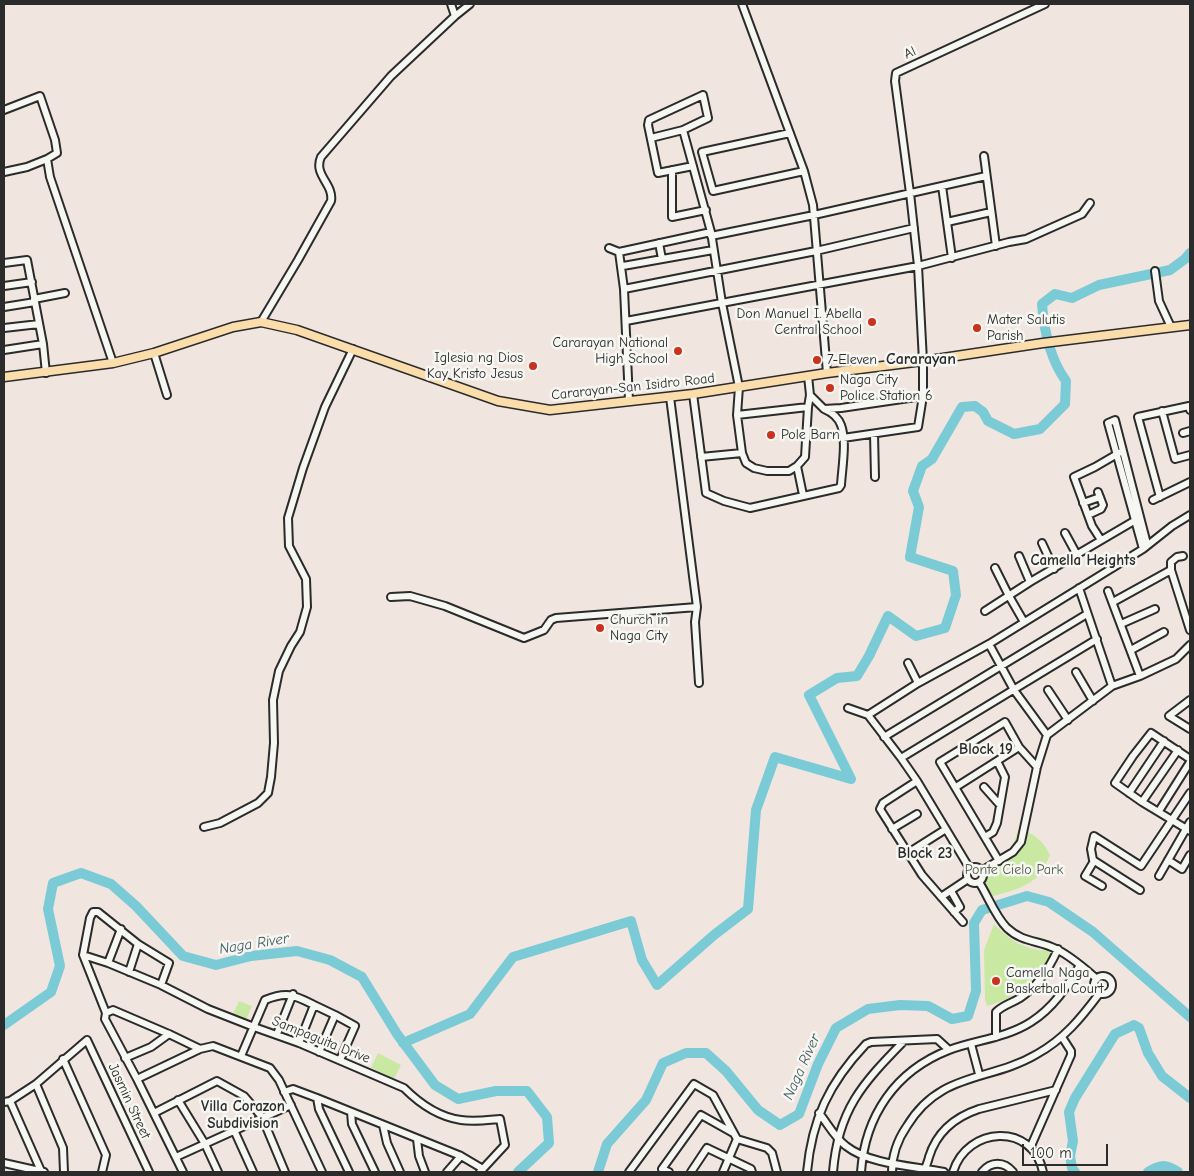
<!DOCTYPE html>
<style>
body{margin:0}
#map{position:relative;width:1194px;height:1176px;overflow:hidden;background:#f1e5e0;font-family:"Comic Neue",sans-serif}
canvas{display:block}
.frame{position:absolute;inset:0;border:5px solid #2b2b2b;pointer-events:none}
.scale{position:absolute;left:1022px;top:1144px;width:86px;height:22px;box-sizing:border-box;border:2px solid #2b2b2b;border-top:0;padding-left:6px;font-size:15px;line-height:18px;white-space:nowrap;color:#2b2b2b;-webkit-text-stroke:4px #f6f6f2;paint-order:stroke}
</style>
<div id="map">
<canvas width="1194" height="1176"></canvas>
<div class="frame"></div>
<div class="scale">100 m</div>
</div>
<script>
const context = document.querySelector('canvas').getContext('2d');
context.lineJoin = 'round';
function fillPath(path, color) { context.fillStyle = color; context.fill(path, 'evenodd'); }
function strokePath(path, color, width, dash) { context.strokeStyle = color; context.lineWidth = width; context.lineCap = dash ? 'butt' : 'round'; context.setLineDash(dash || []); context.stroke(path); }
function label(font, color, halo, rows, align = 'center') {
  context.font = font + ' "Comic Neue",sans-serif'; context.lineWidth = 5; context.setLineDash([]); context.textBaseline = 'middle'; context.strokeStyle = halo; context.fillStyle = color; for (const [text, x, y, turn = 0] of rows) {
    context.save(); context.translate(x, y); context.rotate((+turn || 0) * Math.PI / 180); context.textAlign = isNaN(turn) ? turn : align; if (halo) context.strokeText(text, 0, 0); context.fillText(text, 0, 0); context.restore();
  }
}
fillPath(new Path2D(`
 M1019 828C1035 835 1042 839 1050 855 1047 861 1044 868 1041 873 1028 888 1007 892 990 897L981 882 983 881 984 873 990 863 1011 851Z
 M994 924C1013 943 1024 949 1050 951L1051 955C1032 982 1020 997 987 1006L985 999 984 950Z
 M239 1001 252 1006 245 1022 232 1016Z
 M378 1053 401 1065 394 1079 371 1068Z`), '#c9e9a2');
strokePath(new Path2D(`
 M4 1025 51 992 60 966 48 909 53 883 81 873 111 884 136 906 183 956 216 965 251 956 297 951 330 960 362 977 397 1034 435 1085 458 1099 496 1091H527L547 1117 549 1143 518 1172
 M403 1043 470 1014 513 957 631 921 642 960 657 985 714 935 748 909 756 810 775 757 851 779 809 695 837 678 857 676 869 656 888 616 916 636 945 628 956 595 953 571 910 557 919 507 913 491 922 466 932 459 962 407 975 406 983 412 988 421 1014 434 1040 429 1065 404 1066 381C1050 359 1044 331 1042 304L1055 294 1072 298 1099 285 1170 270 1185 259 1190 253
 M598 1172 607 1144 646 1100 663 1063 686 1053H706L726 1071 758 1110 780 1125 799 1114 818 1064 836 1028 868 1009 900 1005 928 1006 952 1019 968 1016 976 991 974 923 982 910 1027 896 1049 902 1093 932 1190 1017
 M1075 1172 1072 1168 1070 1156 1073 1141 1069 1112 1075 1098 1115 1034 1134 1025 1139 1028 1148 1053 1162 1076 1190 1098
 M1148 1172C1161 1164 1166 1164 1178 1172`), '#7bcbd7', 10);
const minor = new Path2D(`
 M451 4 455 16
 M742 4 804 171 813 205 827 373
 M4 110 40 96 55 140 57 153 47 159 50 177 113 363
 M683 130 711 232 722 303 739 387 737 415 742 453 746 463 754 468 767 471H789L797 466 805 457 808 407 810 395 808 376
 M790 133 702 152 713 191 804 171
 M651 138 683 130 708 118 703 95 649 120 648 125 658 173 693 166
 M984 156 996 246
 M672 170V217L706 210
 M4 172 27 167 47 159
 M942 186 952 258
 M947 222 991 212
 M711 236 814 215 986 176
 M659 243 662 259
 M609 248 619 252 711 232
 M619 252 624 289 629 401
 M4 263 27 260 43 344 46 373
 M623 266 713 250
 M1155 271 1159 301 1171 327
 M4 286 32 282
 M624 289 816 251 914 228
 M34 299 65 293
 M4 307 35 302
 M626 321 918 266 1009 242 1026 239 1082 214 1090 203
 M261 322 298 260 331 201C334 184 313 175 321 157L391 76 455 16 470 4
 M4 328 39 324
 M4 350 43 344
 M154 353 167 395
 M693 394 706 493 724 501 750 508 839 488 841 485C842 468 847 441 841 425 838 417 831 412 824 409
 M810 395 824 409 841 408 923 396
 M670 397 697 607 695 622 699 683
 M1162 411 1175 459 1190 455
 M737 415 808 407
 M1183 433 1190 431
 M874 434 875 477
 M843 438 918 427 923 396V361L918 266 910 193 895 81 896 73 1045 4
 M701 457 742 453
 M797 466 803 495
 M1160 497 1138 417 1189 406 1190 410
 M1153 500 1190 482
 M1083 503 1100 497
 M1088 515 1101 509 1103 505 1098 492
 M1065 533 1077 555
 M1101 540 1092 526 1074 477 1095 467 1119 453
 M1042 543 1054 569
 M1143 549 1108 423 1115 420 1147 544
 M1019 556 1030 582
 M995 568 1009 596 1024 622
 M1171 570 1190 630
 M1079 588 1112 686
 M1108 591 1140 676
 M391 597 410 596 445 606 524 638 544 630 551 620 556 618 697 607
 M1113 602 1171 570V562L1177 557 1183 556
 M985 611 1030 582 1134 521H1138
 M1121 624 1155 609
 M989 644 1014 690 1047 735
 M1131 650 1164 632
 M908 663 918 683
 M1076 672 1093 701
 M1048 690 1068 720
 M1190 700 1169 716 1190 729
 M848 708 868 715 901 758 917 781 970 869
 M868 715 918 683 989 644 1143 549 1172 526 1190 515
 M884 737 1087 614
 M901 758 1097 639
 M1190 759 1151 733 1133 756 1115 783 1142 802 1190 831
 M917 781 883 803 880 809 922 875 963 922
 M956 787 1019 747
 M984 787 1000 805
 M1129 793 1164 741
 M1142 802 1178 750
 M1159 811 1190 762
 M204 827 220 823 258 803 268 793 271 777 274 743 273 700 279 671 291 646 300 632 307 607 306 579 289 546 288 518 303 468 325 407 353 349
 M892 829 917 814
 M985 837 993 832 997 823 1005 777 997 761
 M908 853 946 829
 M1168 860 1182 869 1190 855
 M999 861 940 762 1005 722 1019 747 1037 767
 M1094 861 1085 876 1102 886
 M967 875a8 8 0 1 1 16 0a8 8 0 1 1-16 0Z
 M981 871 1013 852 1021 842 1037 767 1047 735 1112 686 1140 676 1176 659 1190 645
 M1159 876 1190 822
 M979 882C988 896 995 916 1007 928 1023 943 1039 940 1056 949 1071 956 1084 968 1097 979
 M1140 890 1093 860 1091 849 1094 836 1141 866 1190 793
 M951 891 960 907 954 912
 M941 897 968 879
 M83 955 108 963 161 985 208 1009 254 1027 299 1043 404 1088C419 1103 439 1117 461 1120 473 1122 488 1120 500 1119L505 1145 480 1172
 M108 963 121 929
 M129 972 138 944
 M1094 985a9 9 0 1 1 18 0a9 9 0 1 1-18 0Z
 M161 985 169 963 138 944 98 912H93L90 918 83 955 106 1013 105 1019 137 1079 183 1172
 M106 1013 113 1010 169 1034 200 1049
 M277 1034 293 994
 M996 1037V1012C1003 1005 1012 1003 1020 998 1038 986 1049 969 1058 949
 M299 1043 314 1005 335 1015
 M971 1044 979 1074
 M319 1052 335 1015 355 1026 340 1060
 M241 1056 265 1000C287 991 294 995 314 1005
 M125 1058 151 1047 169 1034
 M63 1059 106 1155 102 1172
 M137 1079 200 1049 213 1046 270 1068 279 1080 322 1172
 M36 1084 63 1148 64 1172
 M284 1092 293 1089 317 1098 461 1156 483 1169
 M317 1098 319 1109 349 1172
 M178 1100 205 1144 218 1172
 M10 1101 41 1171
 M4 1102 10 1101 36 1084 87 1040 149 1172
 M351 1112 352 1124 375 1172
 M154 1113 217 1081 244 1096 262 1117 285 1172
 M819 1113C828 1124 835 1138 846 1146 870 1165 915 1166 944 1172
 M383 1125 387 1143 400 1172
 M234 1130 253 1172
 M417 1139 419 1156 425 1172
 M1031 1146 1071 1055V1051L1062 1037
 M176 1157 291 1105
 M4 1163 44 1172
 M447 1172 461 1156
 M629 1172 694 1084 713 1095 737 1139 767 1148 772 1153 777 1172
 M669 1172 662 1169 701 1115 733 1133
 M691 1172 707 1148 751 1169 752 1172
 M723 1172 737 1139
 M807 1172C812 1119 829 1083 866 1044L871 1042 937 1039 949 1050
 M833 1172C838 1110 862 1084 904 1041
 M861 1172C865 1116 895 1071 949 1050 976 1040 1006 1038 1031 1022 1053 1008 1067 987 1080 965
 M892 1172C892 1156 898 1139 907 1126 940 1071 990 1082 1037 1054 1064 1039 1081 1018 1099 994
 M925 1172C925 1167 928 1162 929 1157 937 1131 955 1117 979 1109L1056 1090
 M953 1172C967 1126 1033 1122 1043 1172
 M982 1172C991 1161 1004 1161 1013 1172`);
const major = new Path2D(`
 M4 377 113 363 154 353 233 327 261 322 297 330 498 401 550 410 693 394 827 373 923 361 1043 343 1190 325`);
strokePath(minor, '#2b2b2b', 10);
strokePath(major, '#2b2b2b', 11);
strokePath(minor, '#f6f6f2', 6);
strokePath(major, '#faddab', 8);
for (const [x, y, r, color] of [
 [872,322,5,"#c8321e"],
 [977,328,5,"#c8321e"],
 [678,351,5,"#c8321e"],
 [817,360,5,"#c8321e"],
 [533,366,5,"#c8321e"],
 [830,388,5,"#c8321e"],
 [771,435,5,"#c8321e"],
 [600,628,5,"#c8321e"],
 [996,981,5,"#c8321e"]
]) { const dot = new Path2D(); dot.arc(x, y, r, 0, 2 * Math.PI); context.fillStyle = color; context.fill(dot); strokePath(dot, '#f6f6f2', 2); }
label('14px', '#2b2b2b', '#f6f6f2', [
 ["Al",910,53,-25],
 ["Cararayan-San Isidro Road",633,387,-6],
 ["Sampaguita Drive",321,1040,22],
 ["Jasmin Street",129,1101,65]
]);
label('14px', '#2b2b2b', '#f6f6f2', [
 ["Don Manuel I. Abella",862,314,"right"],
 ["Central School",862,330,"right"],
 ["Mater Salutis",987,320],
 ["Parish",987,336],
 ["Cararayan National",668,343,"right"],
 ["High School",668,359,"right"],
 ["Iglesia ng Dios",523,358,"right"],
 ["Kay Kristo Jesus",523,374,"right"],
 ["7-Eleven",827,360],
 ["Naga City",840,380],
 ["Police Station 6",840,396],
 ["Pole Barn",781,435],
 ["Church in",610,620],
 ["Naga City",610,636],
 ["Camella Naga",1006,973],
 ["Basketball Court",1006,989]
], 'left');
label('14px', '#525a49', '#f6f6f2', [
 ["Ponte Cielo Park",1014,870]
]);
label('bold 15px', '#2b2b2b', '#f6f6f2', [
 ["Camella Heights",1083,561],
 ["Block 19",986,750],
 ["Block 23",925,854],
 ["Villa Corazon",243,1107],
 ["Subdivision",243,1124]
]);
label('italic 15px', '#435b5f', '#f6f6f2', [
 ["Naga River",254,944,-9],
 ["Naga River",802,1067,-66]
]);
label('bold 16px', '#2b2b2b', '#f6f6f2', [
 ["Cararayan",921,359]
]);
</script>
